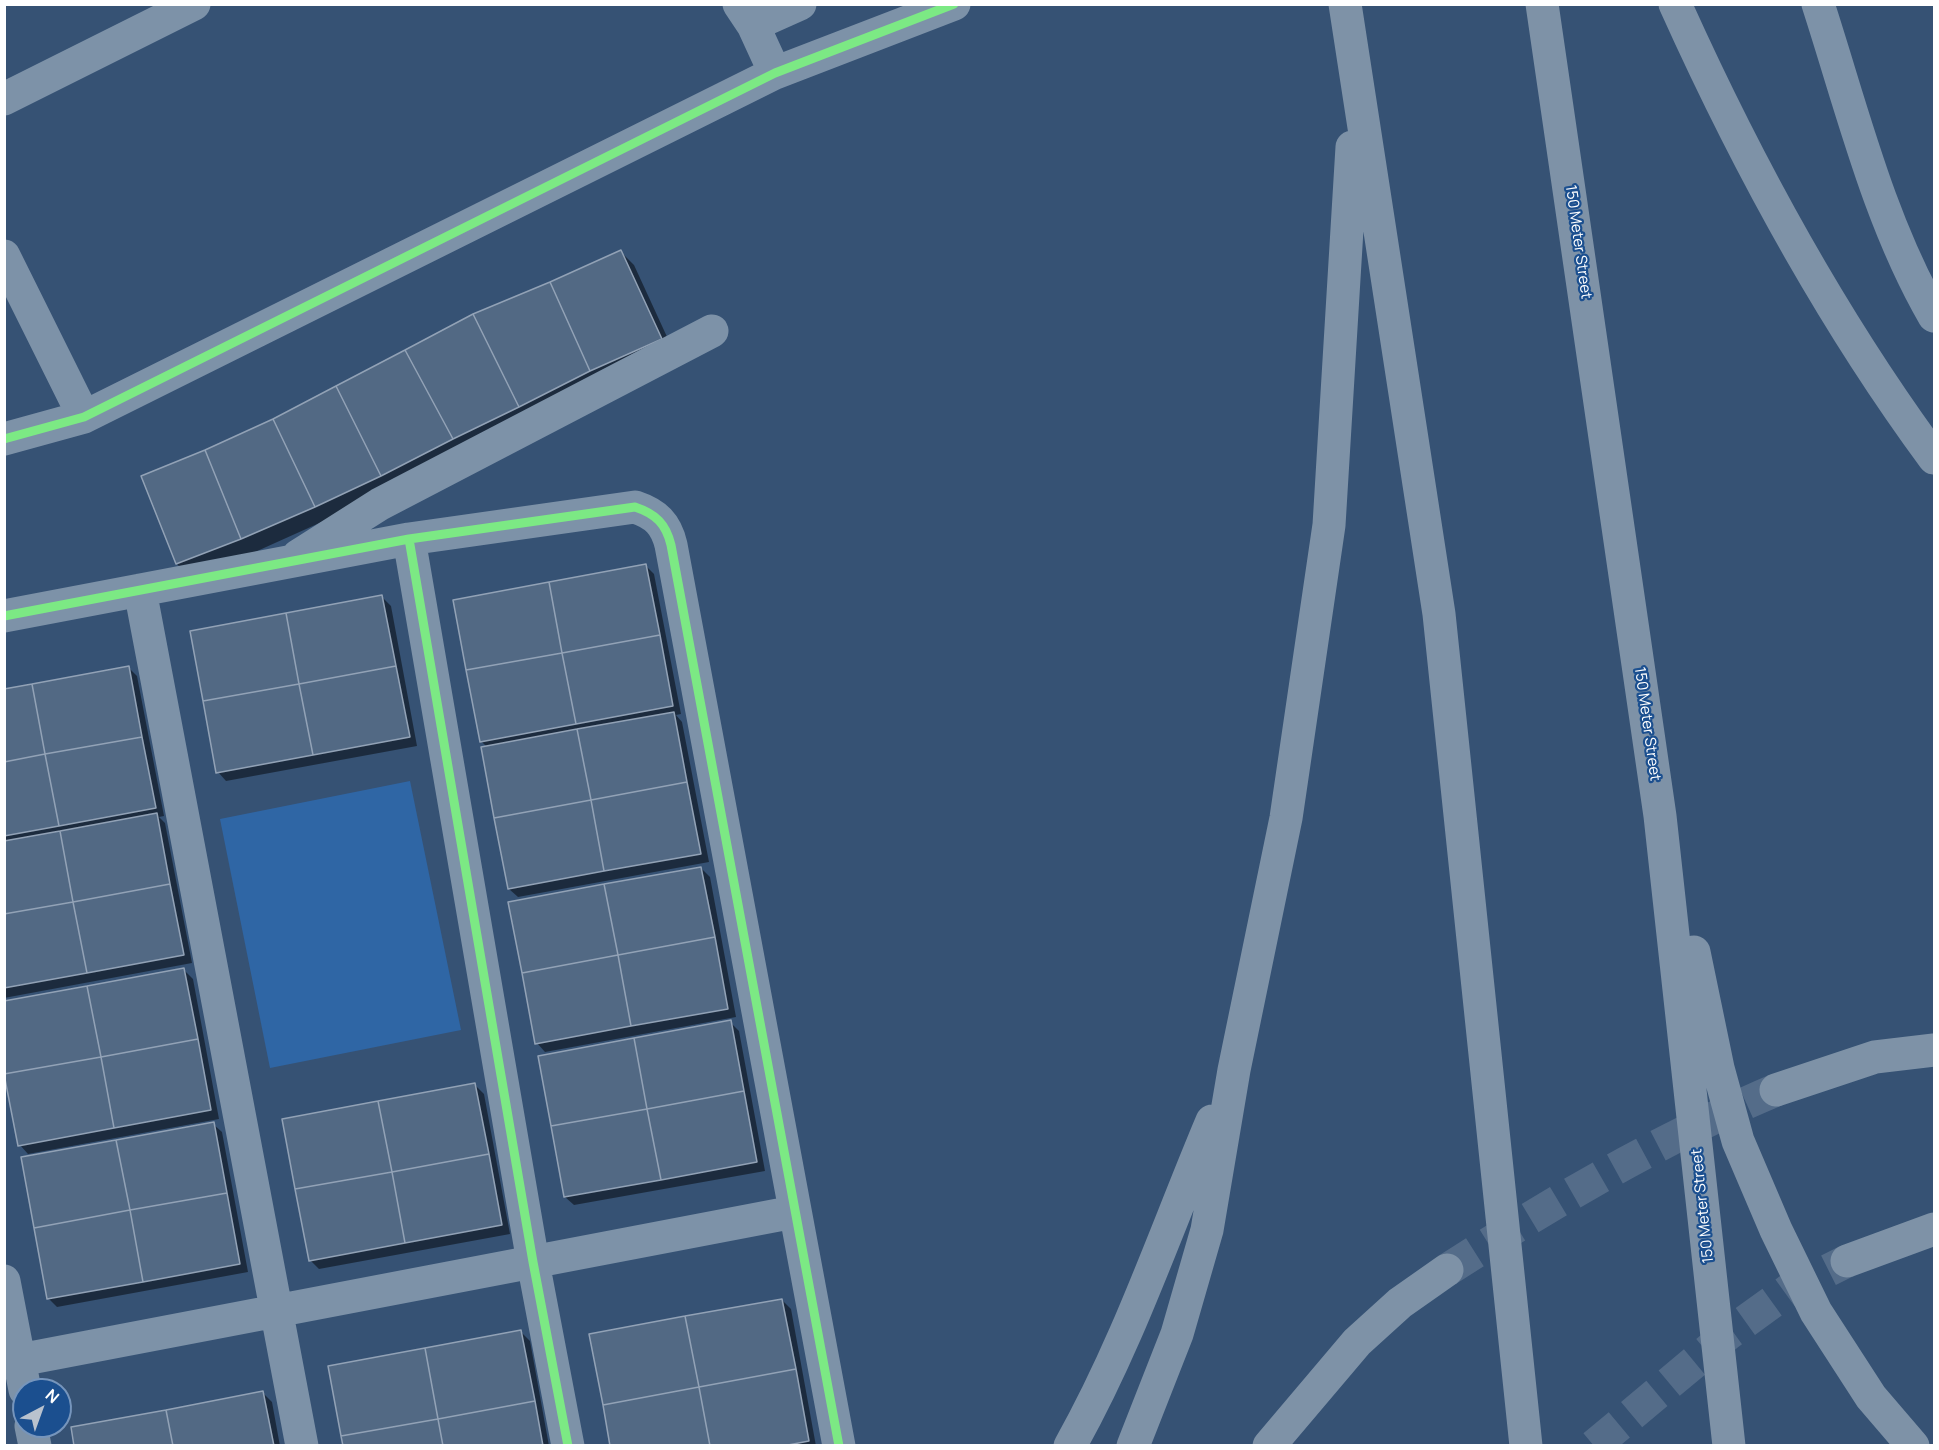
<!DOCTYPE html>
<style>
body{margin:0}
#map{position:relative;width:1939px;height:1450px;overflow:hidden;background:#365274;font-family:Manrope,sans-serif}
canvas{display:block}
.frame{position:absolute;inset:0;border:6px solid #fff;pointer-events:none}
.north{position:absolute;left:12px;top:1378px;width:60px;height:60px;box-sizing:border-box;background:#1b4f8f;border:2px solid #7695bc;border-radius:50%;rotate:41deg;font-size:16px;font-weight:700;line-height:24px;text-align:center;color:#fff}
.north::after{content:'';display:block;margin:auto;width:21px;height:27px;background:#b9c2ce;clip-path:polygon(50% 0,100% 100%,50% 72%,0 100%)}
</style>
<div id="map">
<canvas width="1939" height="1450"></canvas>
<div class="frame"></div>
<div class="north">N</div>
</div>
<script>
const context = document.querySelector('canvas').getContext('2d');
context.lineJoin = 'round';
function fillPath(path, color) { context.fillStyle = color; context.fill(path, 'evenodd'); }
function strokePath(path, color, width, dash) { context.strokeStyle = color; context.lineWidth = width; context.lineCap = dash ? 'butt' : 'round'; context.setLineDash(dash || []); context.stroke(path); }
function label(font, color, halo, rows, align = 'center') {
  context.font = font + ' Manrope,sans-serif'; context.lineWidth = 4.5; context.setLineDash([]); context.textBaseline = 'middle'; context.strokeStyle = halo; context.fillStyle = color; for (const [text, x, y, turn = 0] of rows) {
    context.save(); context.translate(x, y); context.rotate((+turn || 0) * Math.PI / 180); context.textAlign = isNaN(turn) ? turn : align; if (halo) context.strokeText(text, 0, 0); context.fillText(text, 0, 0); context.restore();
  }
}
fillPath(new Path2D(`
 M410 781 461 1030 270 1068 220 819Z`), '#2f66a5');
fillPath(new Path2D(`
 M621 252 634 265 674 352 395 489 255 552 190 577 177 564 143 477 273 420Z
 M646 566 654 574 681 714 676 715 682 722 709 862 518 897 509 889 487 747 481 741Z
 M382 597 391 606 417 746 226 781 218 772Z
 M128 667 137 676 164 816 159 817 165 823 192 963 4 998V690Z
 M701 868 710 877 736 1017 545 1052 537 1043Z
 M184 970 193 979 219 1119 28 1154 20 1145Z
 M730 1022 739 1031 765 1171 574 1205 565 1197Z
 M475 1085 484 1094 510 1234 319 1269 310 1260Z
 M213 1124 222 1132 248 1272 57 1307 49 1299Z
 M782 1300 791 1309 816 1446H612Z
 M521 1332 530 1341 549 1446H345Z
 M263 1393 272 1402 280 1446H76Z`), '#0007');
const building = new Path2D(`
 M621 250 662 339 590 371 550 282Z
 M550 282 590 371 519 407 473 314Z
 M473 314 519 407 453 439 405 350Z
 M405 350 453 439 381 476 336 386Z
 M336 386 381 476 315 507 273 419Z
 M273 419 315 507 241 539 205 450Z
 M205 450 241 539 176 564 141 476Z
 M646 564 660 635 562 653 549 582Z
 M549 582 562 653 466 670 453 600Z
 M382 595 396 666 299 684 286 613Z
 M286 613 299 684 203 701 190 631Z
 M660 635 673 706 576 724 562 653Z
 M562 653 576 724 480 742 466 670Z
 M129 666 142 737 45 754 32 684Z
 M396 666 410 737 313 755 299 684Z
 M32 684 45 754 4 762V689Z
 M299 684 313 755 216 773 203 701Z
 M674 712 687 782 591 800 577 729Z
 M577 729 591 800 494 818 481 747Z
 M142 737 156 808 59 826 45 754Z
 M45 754 59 826 4 836V762Z
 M687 782 701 854 604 871 591 800Z
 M591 800 604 871 508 889 494 818Z
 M157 813 170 884 73 902 60 831Z
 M60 831 73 902 4 914V841Z
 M701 867 715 937 618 955 604 884Z
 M170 884 184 955 87 973 73 902Z
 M604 884 618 955 522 973 508 902Z
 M73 902 87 973 4 988V914Z
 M715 937 728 1009 631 1026 618 955Z
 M618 955 631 1026 535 1044 522 973Z
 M184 968 198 1039 101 1057 87 986Z
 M87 986 101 1057 4 1074V1001Z
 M731 1020 744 1091 647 1109 634 1038Z
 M634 1038 647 1109 551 1126 538 1056Z
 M198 1039 211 1110 114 1128 101 1057Z
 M101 1057 114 1128 18 1146 4 1074Z
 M475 1083 489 1154 392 1172 378 1101Z
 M744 1091 757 1162 661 1180 647 1109Z
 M378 1101 392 1172 295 1189 282 1119Z
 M647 1109 661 1180 564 1197 551 1126Z
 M214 1122 227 1193 130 1210 116 1140Z
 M116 1140 130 1210 34 1228 21 1157Z
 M489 1154 502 1225 405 1243 392 1172Z
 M392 1172 405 1243 309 1261 295 1189Z
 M227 1193 240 1264 143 1282 130 1210Z
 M130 1210 143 1282 47 1299 34 1228Z
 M782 1299 796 1369 699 1387 685 1316Z
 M685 1316 699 1387 603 1405 589 1334Z
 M521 1330 535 1401 438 1419 425 1348Z
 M425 1348 438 1419 341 1436 328 1366Z
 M796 1369 809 1441 783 1446H710L699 1387Z
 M699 1387 710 1446H610L603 1405Z
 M263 1391 274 1446H173L166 1410Z
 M535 1401 543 1446H443L438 1419Z
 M166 1410 173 1446H74L71 1427Z
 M438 1419 443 1446H343L341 1436Z`);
fillPath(building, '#526984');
strokePath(building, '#92a2b6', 1.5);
strokePath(new Path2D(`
 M1447 1270C1553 1202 1660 1139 1776 1090
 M1594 1446 1728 1334 1789 1290 1847 1261`), '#546c89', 33, [33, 16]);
strokePath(new Path2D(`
 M739 4 753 25 775 73
 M1818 4C1852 109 1879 221 1934 316
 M753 25 800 4
 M4 99 194 4
 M4 256 84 417
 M4 439 84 417 775 73 954 4
 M409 539 533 1262 568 1446
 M298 556 380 504 712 331
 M140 590 302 1446
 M4 616 409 539 635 507C656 514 666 524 671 545L839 1446
 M4 1281 25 1390
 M4 1363 794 1212
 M31 1426 35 1446`), '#7d92a8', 33);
strokePath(new Path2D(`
 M1345 4 1439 614 1526 1446
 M1542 4 1660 816 1729 1446
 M1675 4C1747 164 1830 317 1934 458
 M1694 952 1718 1068 1738 1141 1776 1230 1816 1312 1871 1397 1913 1446
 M1776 1090 1875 1057 1934 1050
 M1847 1261 1934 1229
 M1070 1446C1128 1343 1166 1230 1212 1121
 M1133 1446 1177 1334 1207 1230 1234 1070 1286 818 1329 525 1352 147
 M1269 1446 1357 1342 1400 1303 1447 1270`), '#7e92a7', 33);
strokePath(new Path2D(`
 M4 439 84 417 775 73 954 4
 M409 539 533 1262 568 1446
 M4 616 409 539 635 507C656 514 666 524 671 545L839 1446`), '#7ce984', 9);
label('15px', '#fff', '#1b4f8f', [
 ["150 Meter Street",1578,242,82],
 ["150 Meter Street",1647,724,82],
 ["150 Meter Street",1703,1206,-96]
]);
</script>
